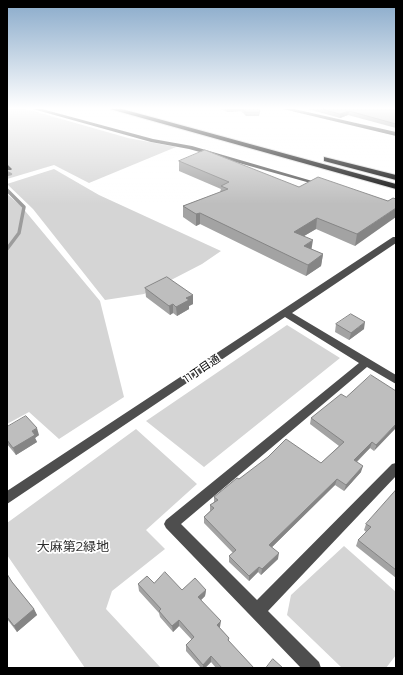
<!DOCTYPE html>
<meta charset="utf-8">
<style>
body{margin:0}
#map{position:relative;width:403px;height:675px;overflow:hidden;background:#fff;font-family:Montserrat,sans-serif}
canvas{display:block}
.frame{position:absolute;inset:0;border:8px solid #000;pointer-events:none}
</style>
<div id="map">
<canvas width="403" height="675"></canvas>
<div class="frame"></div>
</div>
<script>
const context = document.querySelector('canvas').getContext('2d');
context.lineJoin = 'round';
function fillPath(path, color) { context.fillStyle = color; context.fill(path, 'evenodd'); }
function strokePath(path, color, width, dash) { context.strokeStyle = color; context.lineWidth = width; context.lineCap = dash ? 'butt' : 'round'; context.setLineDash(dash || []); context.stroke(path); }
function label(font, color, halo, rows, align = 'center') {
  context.font = font + ' Montserrat,"Noto Sans JP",sans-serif'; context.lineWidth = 3.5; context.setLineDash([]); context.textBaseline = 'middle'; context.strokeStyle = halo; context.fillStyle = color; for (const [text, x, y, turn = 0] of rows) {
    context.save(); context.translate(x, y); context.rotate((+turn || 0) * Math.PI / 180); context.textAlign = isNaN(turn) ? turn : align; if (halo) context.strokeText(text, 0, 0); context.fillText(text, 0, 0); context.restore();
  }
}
fillPath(new Path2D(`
 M7 109H26L128 138 176 147 89 183 54 165 7 179Z
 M54 169 99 195 221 251 202 264 144 294 105 300 33 209 7 184Z
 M7 194 21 206 100 301 124 397 59 439 29 412 7 424Z
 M287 325 340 358 204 467 146 421Z
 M136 429 197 484 146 530 165 549 112 591 106 609 161 668H85L7 555V523Z
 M344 546 396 592V655L386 668H342L287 615 291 595Z`), '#d5d5d5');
strokePath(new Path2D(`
 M7 172 11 174 7 175`), '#9c9c9c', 2.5);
strokePath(new Path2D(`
 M7 190 24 207 19 233 7 249`), '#9c9c9c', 3.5);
const highway = new Path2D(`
 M110 109H122L396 184V189Z
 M324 157 396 175V180L324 161Z`);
strokePath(highway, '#dbdbdb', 2);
fillPath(new Path2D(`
 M33 109H42L153 139 192 146 326 185 321 186 189 149 151 142Z
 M283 109H294L396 132V136Z
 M7 164 12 169 11 170H7Z
 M393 237H396V243L292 313 396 375V384L367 367 181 524 257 600 392 464 396 463V476L268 611 319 662 321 668H301L166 528 164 524 166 520 359 363 285 317 7 504V491Z`), '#4e4e4e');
fillPath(highway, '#000');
fillPath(new Path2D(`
 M220 109H259L260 112 259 116H246L241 111 227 112Z
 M308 109H396V128L348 115 340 118Z
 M179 161 299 187 388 201 355 246 316 229 304 236 311 249 323 254 321 266 306 276 200 224 196 226 183 217V206L220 192 221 189 179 171Z
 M145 288 193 295V304L189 306V309L177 316 173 313 170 315 146 297Z
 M336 324 364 329 349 340 335 332Z
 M396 391 374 451 370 448 357 462 361 472 344 491 335 485 272 547 278 559 261 575 258 572 249 581 229 562V556L233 553 204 523V517L210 511V505L214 502V497L239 479 321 463 339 446 310 424 311 418 346 397Z
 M7 427 39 435 35 438 37 442 16 455 7 444Z
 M396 490V578L356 546 358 540 366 532 364 530 366 524Z
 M7 574 12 582 34 609 37 615 17 632 7 619Z
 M154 583 182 590H206L205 596 201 600 220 627V628L229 638V642L254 668H216L211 662 205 668H201L186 651V645L192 640 179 626 173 632 160 617 159 613 139 591 138 584Z`), '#a3a3a3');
fillPath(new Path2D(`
 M227 109H241V111L227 112Z
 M349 111 348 115 340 118V114Z
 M396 208V217L355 246 357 234Z
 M200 213V224L196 226V214Z
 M317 218 316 229 292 243 294 232Z
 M313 240 311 252 304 246Z
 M323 254 321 266 306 276 308 265Z
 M193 295V304L189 306V309L177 316 176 307 186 298Z
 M173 304V313L170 315 169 306Z
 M365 322 364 329 349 340 351 333Z
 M396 424V428L374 451 376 445Z
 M37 428 39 435 35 438 37 442 16 455 13 448 32 431Z
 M372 442 370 448 352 466 354 460Z
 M363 466 361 472 344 491 346 485Z
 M337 479 335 485 268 551 269 545Z
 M279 553 278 559 261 575 262 569Z
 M259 567 258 572 249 581V576Z
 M206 590 205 596 198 603V597Z
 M34 609 37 615 17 632 14 626Z
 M179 620V626L173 632 172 626Z
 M221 621 220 627 217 631V625Z
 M211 656V662L205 668H203V665Z`), '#858585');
const building = new Path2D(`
 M243 109H259L260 112H246Z
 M323 109H396V124L349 111 340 114Z
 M205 150 299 187 318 177 388 201 393 198 396 199V208L357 234 317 218 294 232 313 240 304 246 323 254 308 265 200 213 196 214 183 206 228 189 221 186 229 182 179 161Z
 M167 277 193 295 186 298 189 300 176 307 173 304 169 306 145 288Z
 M351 314 365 322 351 333 336 324Z
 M371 375 396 391V424L376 445 372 442 354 460 363 466 346 485 337 479 269 545 279 553 262 569 259 567 249 576 229 556 236 550 204 517 214 508 210 505 218 500 214 497 237 478 239 479 268 457 286 439 321 463 344 442 311 418 341 394 346 397Z
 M26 416 37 428 32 431 35 435 13 448 7 440V427Z
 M396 490V570L358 540 371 527 366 524Z
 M165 572 182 590 195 578 206 590 198 597 221 621 217 625 229 638 228 640 254 668H222L211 656 203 665 186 645 194 637 179 620 172 626 159 611 161 609 138 584 147 576 154 583Z
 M7 574 12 582 34 609 14 626 7 617Z
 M273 659 283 668H266Z`);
fillPath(building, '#bebebe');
strokePath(building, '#858585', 1);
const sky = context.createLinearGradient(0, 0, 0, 204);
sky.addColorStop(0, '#89aaca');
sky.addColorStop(0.53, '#fff');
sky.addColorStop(1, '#ffffff00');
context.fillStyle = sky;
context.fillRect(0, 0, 403, 204);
label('11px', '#000', '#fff', [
 ["11丁目通",202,369,-34]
]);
label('13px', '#2c2c2c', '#fff', [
 ["大麻第2緑地",73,547]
]);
</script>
